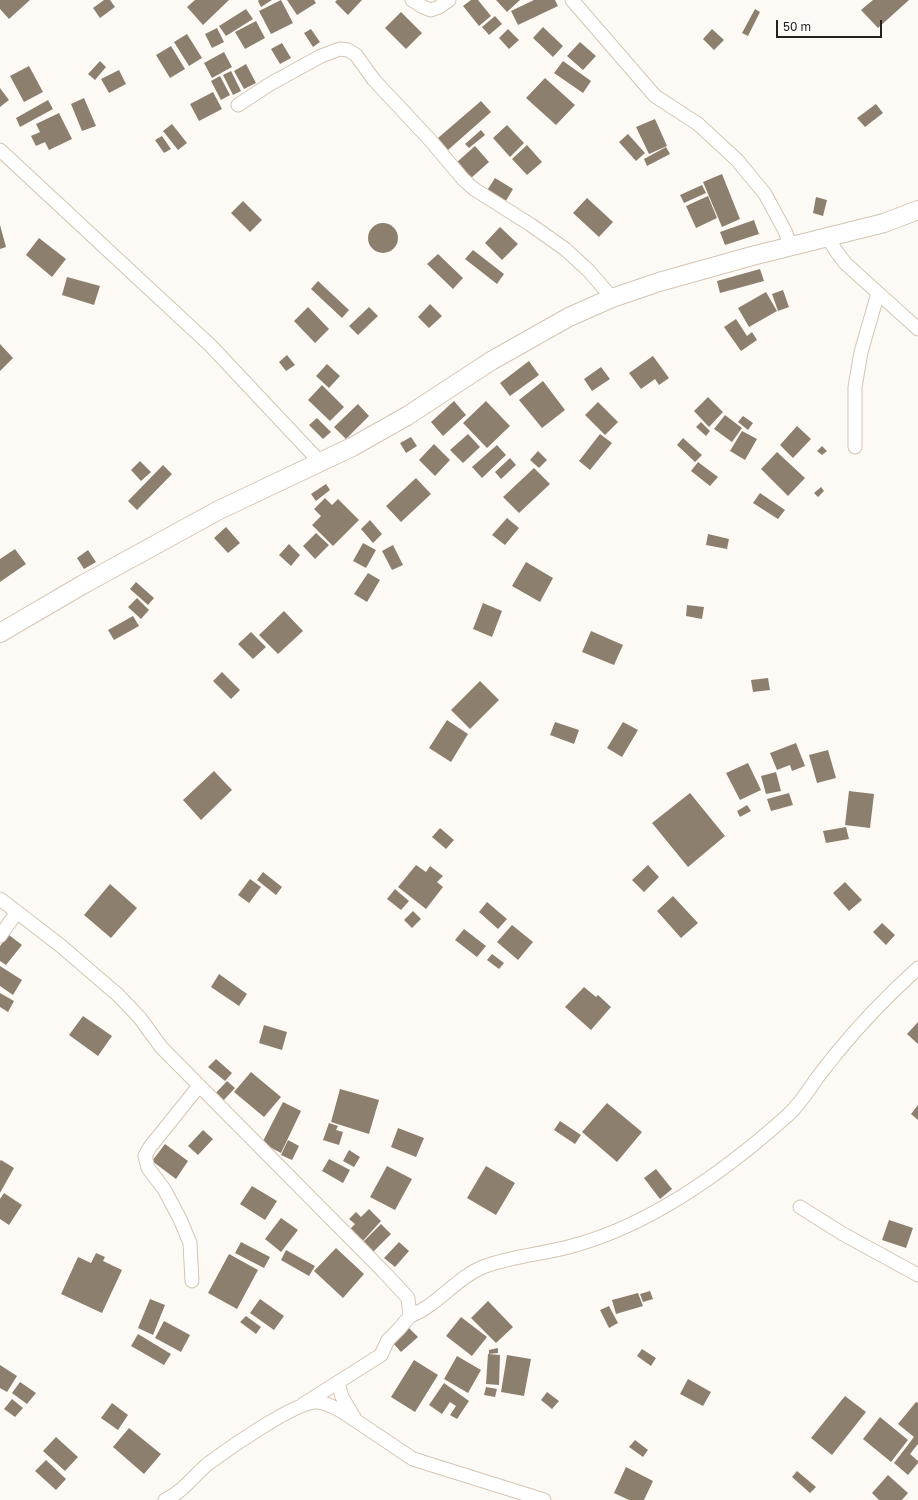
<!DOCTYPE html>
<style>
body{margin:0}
#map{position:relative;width:918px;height:1500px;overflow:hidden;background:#fdfaf6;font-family:"Golos Text",sans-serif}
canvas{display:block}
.scale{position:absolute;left:776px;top:20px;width:106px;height:18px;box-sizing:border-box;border:2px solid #27211a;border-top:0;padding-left:5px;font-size:12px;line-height:14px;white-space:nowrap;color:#27211a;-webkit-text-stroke:3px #fff;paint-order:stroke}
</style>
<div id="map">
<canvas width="918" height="1500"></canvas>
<div class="scale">50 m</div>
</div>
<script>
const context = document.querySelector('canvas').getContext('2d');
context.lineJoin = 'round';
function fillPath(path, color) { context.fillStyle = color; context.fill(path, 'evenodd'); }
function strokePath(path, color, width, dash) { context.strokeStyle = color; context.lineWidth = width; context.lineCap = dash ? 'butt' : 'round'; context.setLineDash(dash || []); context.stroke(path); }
fillPath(new Path2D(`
 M0 0H30L9 19 0 9Z
 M104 0H110L115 7 100 18 93 8Z
 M195 0H229L203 25 187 7Z
 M259 0H272L261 7 258 1Z
 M281 0 293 23 271 34 259 11Z
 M287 0H314L316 3 297 15Z
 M337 0H362L348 15 335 2Z
 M471 0H478L491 16 479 26 463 6Z
 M496 0H520L507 12Z
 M534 0H555L558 6 518 25 511 11Z
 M873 0H909L878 28 861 10Z
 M246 9 253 19 226 36 219 26Z
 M755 9 760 12 748 36 742 33Z
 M401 12 422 33 406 49 385 28Z
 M495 16 502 24 489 35 482 27Z
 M256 21 265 38 245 49 235 32Z
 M543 27 563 46 553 57 533 38Z
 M217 28 224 42 212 48 205 34Z
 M311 29 320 42 313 47 304 33Z
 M508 29 519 40 509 49 499 38Z
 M712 29 724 40 714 50 703 39Z
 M187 34 202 58 189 66 174 42Z
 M580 42 596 56 583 70 567 56Z
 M282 43 291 58 280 64 271 49Z
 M171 46 185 69 170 78 156 55Z
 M224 52 232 67 212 78 204 63Z
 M100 61 106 67 95 80 88 74Z
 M563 61 591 81 583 93 554 73Z
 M246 64 256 83 244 89 234 71Z
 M29 66 43 92 24 102 10 76Z
 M119 70 126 84 109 93 101 79Z
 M231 71 241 91 233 95 223 75Z
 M220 76 230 95 221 100 211 81Z
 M545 78 575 105 556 125 526 98Z
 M0 88 9 100 0 107Z
 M213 92 222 109 199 121 190 104Z
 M84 98 96 126 82 131 71 104Z
 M48 100 53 109 20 127 16 118Z
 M481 101 491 112 448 150 438 138Z
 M876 104 883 113 865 127 857 118Z
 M59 113 72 139 49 150 45 142 36 146 31 136 40 132 36 124Z
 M655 119 667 146 649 154 636 127Z
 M172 124 187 143 178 150 163 131Z
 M507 125 524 143 510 157 493 138Z
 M481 130 485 135 469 148 465 144Z
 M628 134 645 153 636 161 619 142Z
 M162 136 171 149 164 153 155 140Z
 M527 145 542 162 527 175 512 159Z
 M475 146 489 162 470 179 456 163Z
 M666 147 670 154 647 166 644 159Z
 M722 174 740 219 722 227 703 182Z
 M495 178 513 189 504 204 486 192Z
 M702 185 706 193 684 203 680 195Z
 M708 196 717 218 696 228 686 206Z
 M816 197 827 200 823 216 813 213Z
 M587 198 613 222 599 237 573 213Z
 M243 201 262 220 250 232 231 213Z
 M754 220 759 234 725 245 720 232Z
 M368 238a15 15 0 1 1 30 0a15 15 0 1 1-30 0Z
 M0 225 6 247 0 249Z
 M500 227 518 244 502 260 485 243Z
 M39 238 66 259 52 277 26 255Z
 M473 250 504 274 497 284 465 259Z
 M438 254 463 278 453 289 427 264Z
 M760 269 764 281 720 293 717 281Z
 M67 277 100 286 94 305 62 295Z
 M318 281 349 310 342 318 311 289Z
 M783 290 789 307 778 311 772 294Z
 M766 292 777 311 749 327 738 308Z
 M430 304 442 316 429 328 418 317Z
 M308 307 329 329 315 343 294 321Z
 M369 307 378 316 358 335 349 326Z
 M736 319 747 336 752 332 757 340 741 351 724 327Z
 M0 344 13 358 0 371Z
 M287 355 295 365 286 371 279 362Z
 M653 356 669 378 659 385 655 379 641 389 629 373Z
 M529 361 539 375 510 396 500 383Z
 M327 364 340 376 329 388 316 376Z
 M601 367 610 379 592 391 584 379Z
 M543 381 565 410 542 428 519 400Z
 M322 385 344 407 330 421 308 400Z
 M708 397 723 412 709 427 694 411Z
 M454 401 466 415 443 436 431 422Z
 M486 401 510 426 487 448 463 423Z
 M598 402 618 422 605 435 585 415Z
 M358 404 369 416 346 439 334 427Z
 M725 415 742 428 732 442 714 429Z
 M743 416 753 423 748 430 738 422Z
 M317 418 331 432 323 439 309 425Z
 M701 422 710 431 706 436 696 427Z
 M797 426 811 439 793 458 780 445Z
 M742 431 757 439 745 460 730 451Z
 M468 434 480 447 463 463 450 450Z
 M600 434 612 443 590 470 579 461Z
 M411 437 417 446 406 453 400 443Z
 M683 438 702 455 695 462 677 445Z
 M434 444 450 460 435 476 419 460Z
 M497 445 506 455 482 478 472 467Z
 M822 446 827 451 822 455 817 451Z
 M538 451 547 460 539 468 530 460Z
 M777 452 805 478 788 496 761 469Z
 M510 458 516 465 501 479 495 472Z
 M140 461 151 472 141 481 131 470Z
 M698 462 718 477 710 486 691 471Z
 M163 465 172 474 137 510 128 501Z
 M534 468 550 484 519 513 503 497Z
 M416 478 431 494 401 522 386 506Z
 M326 484 330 490 316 501 311 494Z
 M821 487 824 491 818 497 814 493Z
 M760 493 785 510 778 519 753 503Z
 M325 498 332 505 338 499 359 520 333 546 312 525 321 516 314 509Z
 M507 518 519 528 505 545 492 535Z
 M370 520 382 534 373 543 361 529Z
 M226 527 240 543 228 553 214 538Z
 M316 533 329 545 315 559 303 546Z
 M708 534 729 539 727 549 706 545Z
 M363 543 376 550 366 568 353 561Z
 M289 544 300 555 291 566 279 555Z
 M393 545 403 565 392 570 382 551Z
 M15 549 26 564 0 582V559Z
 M88 550 96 562 84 569 77 558Z
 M526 562 553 578 540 602 512 586Z
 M368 573 380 580 367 602 354 594Z
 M136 582 154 598 148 605 130 589Z
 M137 598 149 610 141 619 128 607Z
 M483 603 502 611 492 637 473 629Z
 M687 605 704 607 702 619 686 616Z
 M284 611 303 631 278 654 259 635Z
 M133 616 139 626 114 640 108 630Z
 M591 631 623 645 614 665 582 652Z
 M251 632 266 647 253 659 238 644Z
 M222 672 240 690 231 699 213 681Z
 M768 678 770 690 753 692 751 680Z
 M480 681 499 700 470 729 451 710Z
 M447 720 468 734 451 762 429 748Z
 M555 722 579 730 574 744 550 735Z
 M623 722 638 730 622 757 607 748Z
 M796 743 805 766 792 771 790 765 777 770 770 753Z
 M828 750 836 778 817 783 809 755Z
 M748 763 761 790 740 800 726 773Z
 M214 771 232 790 201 820 183 800Z
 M776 772 781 791 766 794 761 776Z
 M849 791 874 794 870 828 845 825Z
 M690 793 725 836 688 867 652 823Z
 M789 793 793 805 771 811 767 799Z
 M747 805 751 811 740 817 737 811Z
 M846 827 849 839 826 843 823 831Z
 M440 828 454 840 446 849 432 837Z
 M416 865 426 872 430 866 443 876 437 882 443 887 426 909 398 887Z
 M648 865 659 877 644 892 632 880Z
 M263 872 282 887 276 895 257 880Z
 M250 879 261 887 249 903 238 895Z
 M845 882 862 900 849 911 833 893Z
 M110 884 137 908 111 938 84 915Z
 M395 889 409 901 401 910 387 899Z
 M673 896 698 923 681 938 657 911Z
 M487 902 507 919 498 929 479 912Z
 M413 911 421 919 412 928 404 920Z
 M882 923 895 935 886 945 873 932Z
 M512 925 533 942 518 960 497 942Z
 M464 929 486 946 477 957 455 940Z
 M9 935 22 945 6 965 0 961V946Z
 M492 954 504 963 499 969 487 960Z
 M0 966 22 980 13 995 0 986Z
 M219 974 247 994 239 1006 211 987Z
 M584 987 596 997 598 995 611 1007 591 1030 565 1007Z
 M0 993 14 1001 8 1012 0 1007Z
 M83 1016 112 1036 98 1056 69 1035Z
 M918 1022V1044L907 1034Z
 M264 1025 287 1032 282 1050 259 1043Z
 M216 1059 232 1073 225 1081 208 1067Z
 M251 1072 281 1097 264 1117 234 1092Z
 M227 1081 235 1088 222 1102 214 1095Z
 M340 1089 379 1100 369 1134 331 1122Z
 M283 1102 301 1111 281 1153 262 1143Z
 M607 1103 642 1132 617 1162 582 1132Z
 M918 1105V1120L911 1114Z
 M560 1121 581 1135 575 1144 554 1130Z
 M329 1123 338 1126 336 1130 343 1132 339 1145 323 1140Z
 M398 1128 424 1138 416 1157 391 1147Z
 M203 1130 213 1139 198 1155 188 1146Z
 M288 1140 299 1146 292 1160 281 1155Z
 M165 1144 188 1161 176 1179 152 1161Z
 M349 1150 360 1157 354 1167 343 1161Z
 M329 1159 350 1170 343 1183 322 1171Z
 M1 1160 14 1168 0 1193V1161Z
 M387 1166 412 1179 395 1210 370 1197Z
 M486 1166 515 1183 496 1215 467 1198Z
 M656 1169 672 1189 660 1199 644 1178Z
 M252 1186 277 1201 265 1220 240 1204Z
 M4 1193 22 1205 9 1225 0 1219V1199Z
 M369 1209 381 1221 362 1242 349 1230 355 1224 349 1219 356 1212 361 1217Z
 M281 1218 298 1230 281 1252 265 1239Z
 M889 1220 913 1228 906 1248 882 1240Z
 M381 1224 391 1234 373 1252 363 1242Z
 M241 1242 270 1257 264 1268 235 1253Z
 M399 1242 409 1251 395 1267 384 1258Z
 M336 1248 364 1274 343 1298 314 1271Z
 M286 1250 315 1266 309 1276 281 1260Z
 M96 1253 105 1257 103 1261 122 1270 102 1313 61 1294 78 1257 91 1263Z
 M229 1254 258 1270 237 1309 208 1293Z
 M650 1291 653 1299 643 1302 640 1294Z
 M638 1293 643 1306 616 1314 612 1300Z
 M150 1299 165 1305 153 1335 138 1328Z
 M260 1299 284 1316 274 1330 250 1313Z
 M488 1301 513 1327 496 1343 471 1318Z
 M609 1306 618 1323 609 1328 600 1310Z
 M246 1316 261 1327 256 1334 240 1322Z
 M461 1317 487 1337 472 1356 446 1336Z
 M164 1321 190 1335 181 1352 155 1338Z
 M409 1328 418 1337 401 1352 393 1343Z
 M138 1334 171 1354 164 1365 131 1346Z
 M498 1348V1353L489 1354V1350Z
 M642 1349 656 1358 651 1366 637 1356Z
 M488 1354 500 1355 499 1385 486 1384Z
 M507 1355 531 1359 524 1396 501 1392Z
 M457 1356 481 1370 468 1393 444 1379Z
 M414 1360 438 1375 415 1412 391 1397Z
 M0 1365 17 1376 7 1392 0 1388Z
 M688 1379 711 1392 703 1406 680 1394Z
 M20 1382 36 1393 27 1404 12 1393Z
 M444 1383 469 1401 457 1419 450 1415 456 1406 450 1402 442 1414 429 1405Z
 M486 1387 497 1389 495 1397 484 1395Z
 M547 1392 559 1401 552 1409 541 1400Z
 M845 1396 866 1412 832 1455 811 1438Z
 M12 1399 23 1408 15 1417 4 1409Z
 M916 1402 918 1403V1444L910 1454 918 1461V1463L908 1475 894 1463 914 1437 898 1424Z
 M112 1403 128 1415 118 1430 101 1418Z
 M880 1417 908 1440 891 1462 863 1439Z
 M129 1428 161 1454 144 1474 113 1447Z
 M56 1437 78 1457 65 1471 43 1451Z
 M635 1440 648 1450 643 1457 629 1447Z
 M46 1460 66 1479 56 1490 35 1471Z
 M626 1467 653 1481 644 1500H629L614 1493Z
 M797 1471 816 1487 810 1493 792 1477Z
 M888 1475 908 1493 902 1500H879L872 1493Z`), '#8d7f6e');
const minor = new Path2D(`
 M412 0 423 7 431 10 439 7 449 0
 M572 0 655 96 698 124 737 160 765 194 785 231 791 247
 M238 105 270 84 321 56 340 49 348 50 356 55 374 80 431 141 463 179 474 189 531 225 565 249 589 271 612 298
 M0 150 211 346 320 462
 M828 238 836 251 845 263 918 329
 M855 447V387L861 352 878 293
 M0 899 61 946 118 995 140 1018 161 1047 384 1272 408 1298 410 1316 399 1329 388 1340 381 1355 302 1405
 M0 936 17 912
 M800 1207 843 1234 918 1275
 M192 1281 190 1243 180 1219 164 1189 148 1168 145 1156 150 1147 199 1086
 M410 1316C438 1305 456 1278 483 1267 514 1255 548 1254 579 1244 655 1222 730 1167 788 1115 800 1104 808 1091 817 1078 823 1070 829 1063 835 1055 860 1024 888 995 918 968
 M338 1383 342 1397 354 1417
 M165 1500C184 1491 193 1476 209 1463 228 1449 296 1401 317 1402 326 1402 335 1408 343 1412L413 1459 544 1500`);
const secondary = new Path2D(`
 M0 633 82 585 219 510 352 447 407 416 491 361 569 317 612 298 659 282 752 256 884 223 918 210`);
strokePath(minor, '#d5c5b2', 15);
strokePath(secondary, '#d5c5b2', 20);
strokePath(minor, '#fff', 13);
strokePath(secondary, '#fff', 18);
</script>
